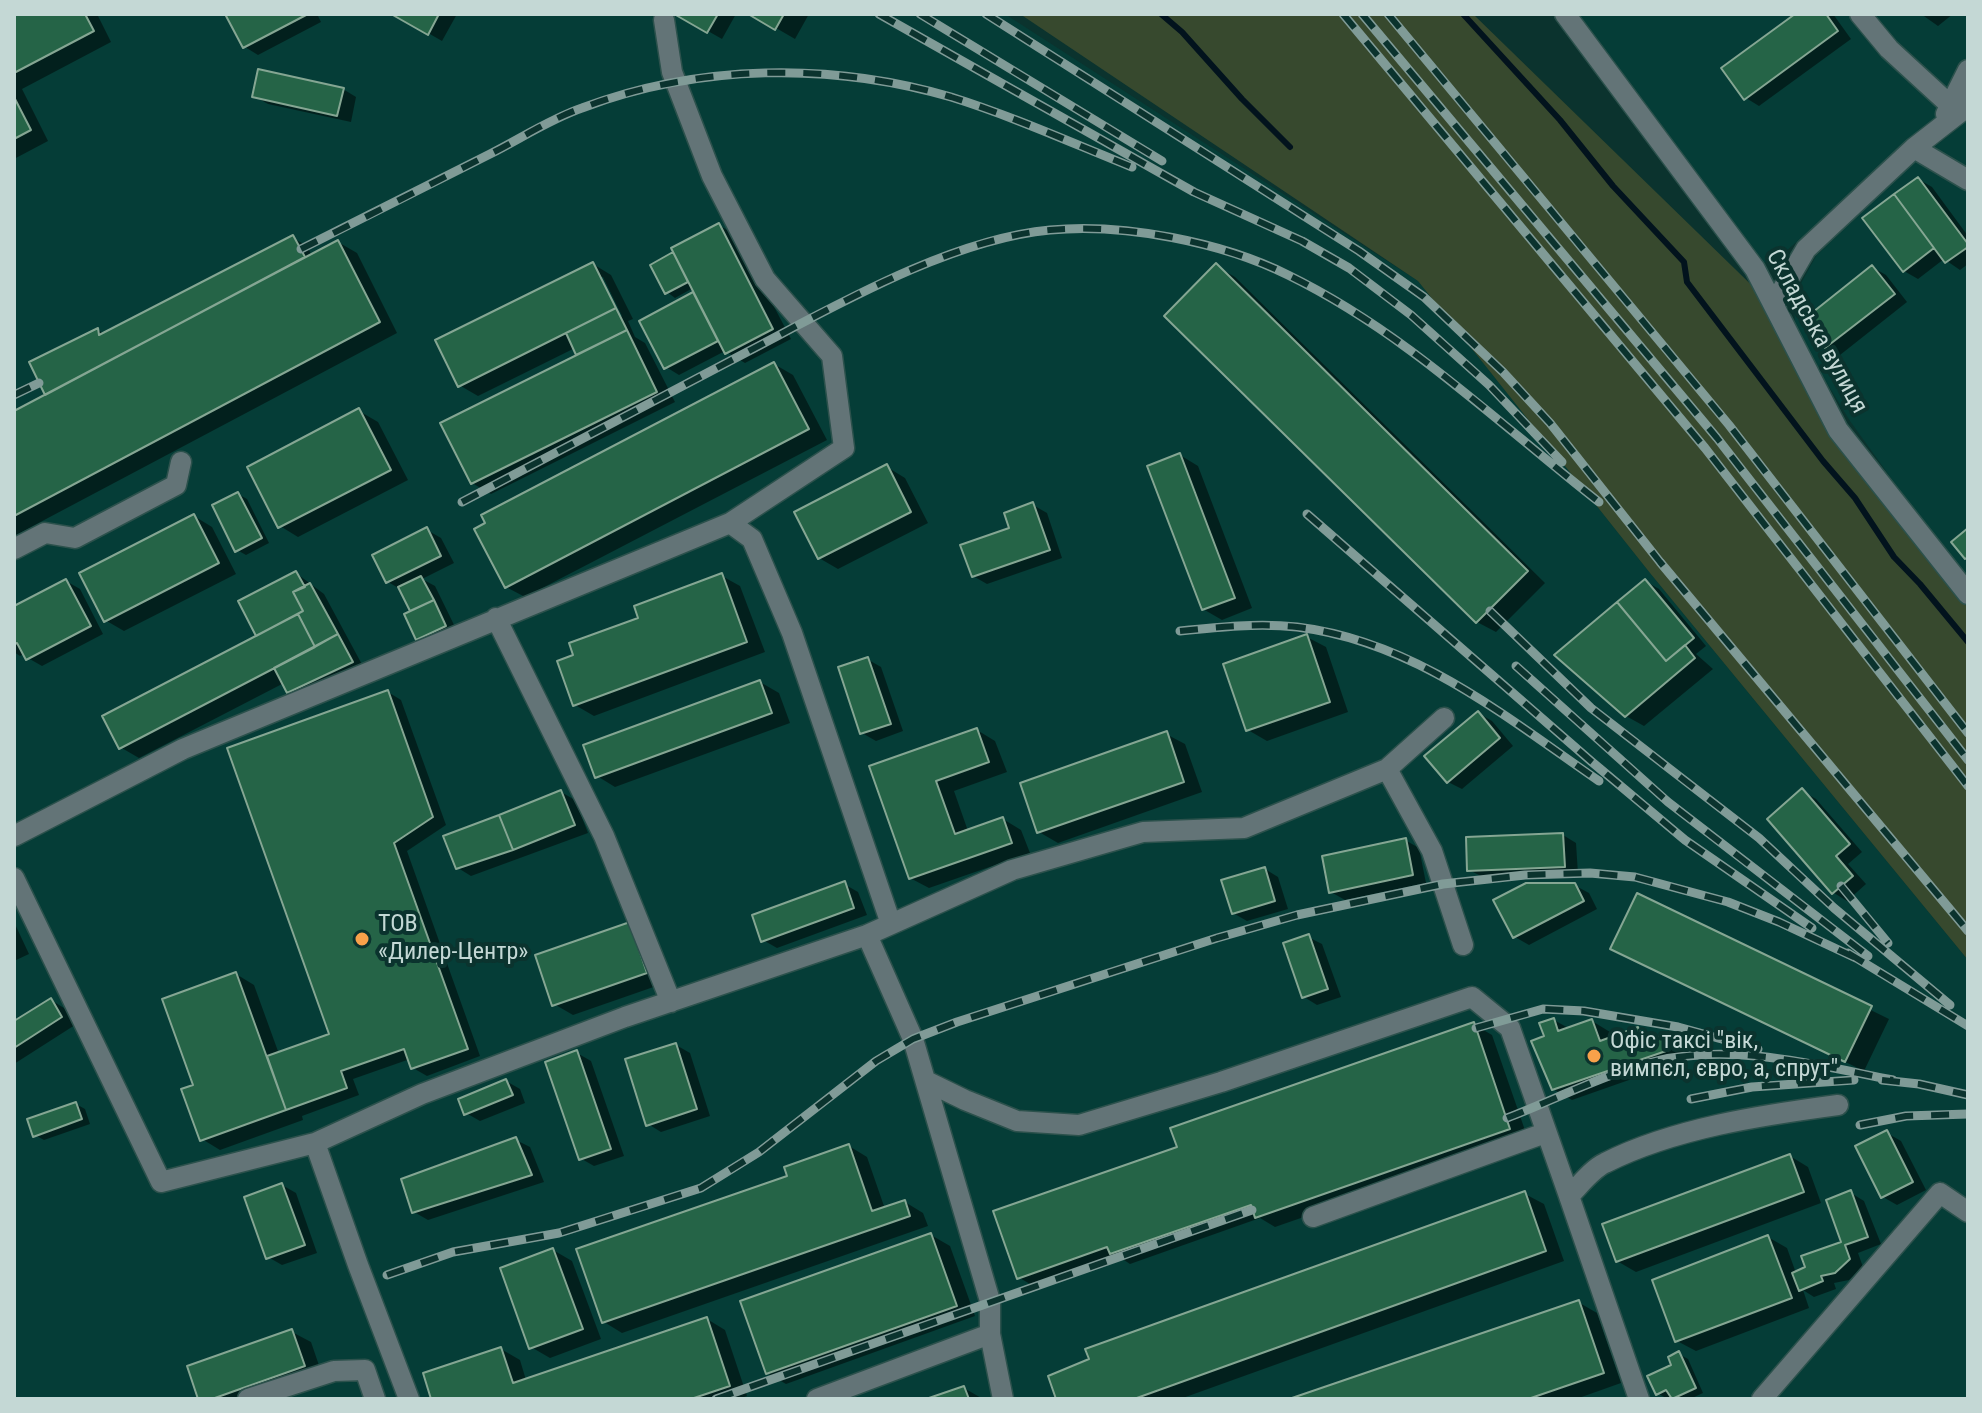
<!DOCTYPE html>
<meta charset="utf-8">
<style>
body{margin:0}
#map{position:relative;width:1982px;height:1413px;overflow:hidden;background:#0b332e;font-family:"Roboto Condensed",sans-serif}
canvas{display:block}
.frame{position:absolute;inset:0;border:16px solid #c4d8d5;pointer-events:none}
</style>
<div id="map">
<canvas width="1982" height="1413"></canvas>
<div class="frame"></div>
</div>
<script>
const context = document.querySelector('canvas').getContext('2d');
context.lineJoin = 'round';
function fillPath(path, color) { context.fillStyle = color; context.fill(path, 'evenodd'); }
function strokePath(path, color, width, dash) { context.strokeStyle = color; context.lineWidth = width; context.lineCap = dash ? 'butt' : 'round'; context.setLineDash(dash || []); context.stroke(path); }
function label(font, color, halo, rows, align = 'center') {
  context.font = font + ' "Roboto Condensed",sans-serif'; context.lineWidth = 8; context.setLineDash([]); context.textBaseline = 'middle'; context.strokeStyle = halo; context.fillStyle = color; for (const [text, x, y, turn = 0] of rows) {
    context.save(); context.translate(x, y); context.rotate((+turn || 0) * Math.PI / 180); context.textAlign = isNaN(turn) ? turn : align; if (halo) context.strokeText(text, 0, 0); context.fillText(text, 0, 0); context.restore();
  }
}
fillPath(new Path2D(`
 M14 14H1005L1418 281 1650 573 1968 960V1399H14Z
 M1572 14H1968V95L1772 263 1762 262Z
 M1968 120V578L1919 517 1850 421 1795 331 1794 296 1816 256 1909 167Z`), '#053d37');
fillPath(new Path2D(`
 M1020 14H1473L1772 305 1837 431 1968 608V960L1650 573 1418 281Z`), '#37492e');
fillPath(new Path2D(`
 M14 14H97L111 42 22 89 48 141 14 159Z
 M227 14H317L321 22 258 55 245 47Z
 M395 14H457L442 41Z
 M678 14H736L722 39Z
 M752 14H809L795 39Z
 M1798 14H1833L1851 39 1759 106 1746 98Z
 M1921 14H1953L1938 26Z
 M343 89 356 97 351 122 268 104 254 96Z
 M1918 179 1932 187 1968 236V264L1960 270 1944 259 1918 279 1904 271Z
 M719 225 737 236 791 339 745 363 725 351 679 375 666 367 642 321 696 293 693 288 675 298 667 292 673 255 677 257Z
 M293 238 307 246 312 256 338 242 357 253 397 333 14 536V413L48 395 98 330 105 334Z
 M593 264 611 275 633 319 628 321 635 337 645 343 675 402 491 494 472 483 579 356 575 348 478 396 459 385ZM598 277H603L622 316 618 318Z
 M1216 266 1235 277 1545 583 1496 632 1477 622Z
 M1872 267 1886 275 1907 302 1840 355 1827 347 1806 320Z
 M774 364 793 375 827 440 525 597 506 587 488 524Z
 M359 411 378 422 408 480 298 537 280 526Z
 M1180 455 1198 466 1252 608 1222 620 1203 609Z
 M887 467 905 478 928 523 838 569 819 558Z
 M238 494 247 499 269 543 246 555 237 550Z
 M1033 505 1047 513 1062 558 987 584 973 576Z
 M194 516 212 527 236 574 124 631 105 620Z
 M427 530 441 538 454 563 422 579 435 586 458 633 432 646 418 638 413 612 402 590 388 582Z
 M296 573 324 594 365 670 303 700 289 692 284 683 139 758 120 747 260 636Z
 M722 576 740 586 765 652 594 716 575 705 576 656Z
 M66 581 80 589 103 634 42 666 28 658 25 653 20 656 14 652V608Z
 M1645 581 1659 589 1706 646 1696 654 1713 669 1644 726 1626 716Z
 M1307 637 1326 647 1348 712 1267 741 1248 730Z
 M867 659 881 667 903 731 876 741 862 733Z
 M760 682 779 693 790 723 615 787 597 776Z
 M388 692 401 700 446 825 407 851 480 1056 427 1076 413 1068 410 1059 353 1079 359 1095 302 1116 303 1120 220 1150 202 1139 196 1086 236 974 254 985 279 1054 332 1035Z
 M1478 713 1492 721 1513 746 1462 789 1448 782Z
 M977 730 995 741 1007 772 954 791 968 831 1003 819 1021 830 1030 853 929 888 910 878 872 767Z
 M1166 734 1185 744 1202 792 1058 843 1039 832Z
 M1802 791 1816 799 1862 852 1848 864 1866 884 1847 901 1834 893 1770 819Z
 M561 792 575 800 588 833 471 876 458 868Z
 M1563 835 1576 843 1578 874 1483 877 1469 870Z
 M1405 840 1419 848 1426 883 1345 900 1331 892Z
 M1265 869 1278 877 1288 909 1247 921 1233 913Z
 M844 884 858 892 867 915 777 948 763 940Z
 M1574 885 1589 893 1597 909 1529 945 1515 937Z
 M1638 896 1889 1019 1864 1071 1631 958Z
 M14 922 29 954 14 961Z
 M630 924 665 983 573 1015 554 1004Z
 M1308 937 1322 944 1341 997 1317 1005 1304 997Z
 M51 1000 64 1008 75 1025 14 1064V1024Z
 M1554 1020 1570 1029 1592 1021 1610 1032 1613 1038 1638 1030 1656 1040 1663 1037 1682 1048 1686 1060 1572 1100 1553 1089Z
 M1473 1024 1492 1035 1528 1139 1275 1227 1260 1218 1130 1264 1121 1258 1037 1288 1018 1277 1179 1148Z
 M676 1045 690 1053 710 1116 661 1132 648 1124Z
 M577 1053 591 1061 624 1156 594 1166 580 1158Z
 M506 1081 520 1089 525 1103 480 1121 466 1113Z
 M76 1104 85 1109 90 1124 44 1140 35 1135Z
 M1887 1133 1901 1141 1926 1190 1897 1205 1883 1197Z
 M516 1140 530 1147 544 1182 428 1220 414 1212Z
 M849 1146 867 1157 885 1209 905 1202 923 1213 928 1226 622 1333 604 1322Z
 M1790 1156 1808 1167 1821 1203 1636 1272 1617 1261Z
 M282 1185 296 1193 317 1253 282 1265 268 1257Z
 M1851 1193 1864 1201 1881 1244 1858 1253 1863 1267 1849 1280 1834 1283 1836 1289 1814 1297 1803 1290 1809 1308 1696 1351 1677 1341 1768 1237 1787 1248 1796 1273 1844 1243Z
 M1525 1194 1544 1204 1564 1261 1180 1399H1058Z
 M931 1235 950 1246 975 1316 786 1384 767 1373Z
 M553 1250 572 1261 601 1339 550 1358 531 1347Z
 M1578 1302 1597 1313 1621 1383 1576 1399H1295Z
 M707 1319 725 1330 747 1396 739 1399H433L501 1349 520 1360 526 1380Z
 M292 1332 311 1342 323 1377 259 1399H201Z
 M1679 1354 1688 1359 1703 1393 1690 1399H1674L1671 1396 1666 1398 1657 1393Z
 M964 1388 983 1399H932Z`), '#0007');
strokePath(new Path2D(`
 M1161 14 1182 32 1242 99 1290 147
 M1463 14 1560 120 1613 186 1684 262 1687 282 1823 461 1855 498 1894 557 1920 584 1968 642`), '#02131d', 6);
const building = new Path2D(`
 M14 14H85L94 31 14 73Z
 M225 14H308L243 48Z
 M391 14H439L428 35Z
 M674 14H718L707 33Z
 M748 14H784L775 30Z
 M1795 14H1826L1838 31 1744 100 1721 68Z
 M258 69 344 88 337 116 252 97Z
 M14 97 31 130 14 139Z
 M1918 177 1968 244V247L1945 263 1894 194Z
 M1894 194 1934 248 1903 272 1862 218Z
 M719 223 773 329 725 354 671 248Z
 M293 235 305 257 45 395 29 362 98 328 99 335Z
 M338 240 380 322 14 516V411Z
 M673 252 688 282 665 294 650 265Z
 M593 262 616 308 458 387 435 340Z
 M1216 263 1528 571 1476 623 1164 316Z
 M1872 265 1895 294 1825 348 1803 320Z
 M693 292 718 341 664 369 639 321Z
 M616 308 627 330 576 355 566 333Z
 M627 330 657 392 471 484 440 423Z
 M774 362 809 429 505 588 474 529 485 523 481 515Z
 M359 408 391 470 278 528 247 467Z
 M1180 453 1235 598 1202 610 1147 466Z
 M887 464 911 512 818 559 794 512Z
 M238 492 262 538 235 552 212 505Z
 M1033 502 1050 550 972 577 960 545 1009 528 1004 513Z
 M194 514 219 563 104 622 79 573Z
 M427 527 441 556 386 583 372 555Z
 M1968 528V557L1965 559 1951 542Z
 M296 571 305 587 293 592 303 611 256 636 238 601Z
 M722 573 747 642 573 706 557 661 573 655 569 643 638 618 634 606Z
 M421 576 434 600 410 611 398 587Z
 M66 579 91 626 26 660 17 643 14 644V606Z
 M1645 579 1694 638 1666 661 1617 602Z
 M310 583 338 634 315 647 298 614 303 611 293 592Z
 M434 600 446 626 416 640 404 614Z
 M1617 602 1666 661 1685 645 1695 658 1625 717 1554 655Z
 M298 614 315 647 119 749 102 716Z
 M338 634 353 662 287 693 274 668Z
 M1307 634 1330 702 1246 731 1223 664Z
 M868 657 891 724 860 734 838 667Z
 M760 680 772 713 595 778 583 745Z
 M388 690 433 817 394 843 468 1049 411 1069 404 1049 341 1071 347 1088 286 1110 267 1056 329 1034 227 748Z
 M1478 711 1500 738 1447 783 1424 756Z
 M977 728 989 762 936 781 955 834 1003 817 1012 843 909 879 869 766Z
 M1167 731 1184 782 1037 833 1020 783Z
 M1802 788 1850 844 1836 856 1853 876 1832 894 1767 819Z
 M561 790 575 825 513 850 499 815Z
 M499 815 513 850 456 869 443 836Z
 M1563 833 1565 867 1467 871 1466 837Z
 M1406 838 1413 875 1329 893 1322 856Z
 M1265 867 1275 901 1232 914 1221 880Z
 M845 881 854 908 761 942 752 915Z
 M1526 883H1575L1584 901 1513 938 1493 900Z
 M1637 893 1872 1006 1845 1062 1610 949Z
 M630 922 647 973 552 1006 535 955Z
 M1309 934 1328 989 1302 998 1283 943Z
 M236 972 286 1110 200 1141 181 1089 193 1085 162 999Z
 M51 998 62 1017 14 1048V1021Z
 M1554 1018 1558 1031 1592 1019 1600 1041 1638 1027 1643 1042 1664 1035 1669 1050 1552 1090 1531 1041 1544 1036 1539 1023Z
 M1474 1022 1510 1129 1255 1218 1251 1205 1110 1254 1107 1247 1017 1279 993 1211 1177 1147 1170 1128Z
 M676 1043 697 1109 646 1126 625 1059Z
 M577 1050 611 1149 579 1160 545 1062Z
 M506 1079 513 1095 464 1115 458 1099Z
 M76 1102 82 1119 33 1137 27 1119Z
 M1887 1130 1913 1182 1881 1198 1855 1146Z
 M516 1137 532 1175 412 1213 401 1179Z
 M849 1144 872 1211 905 1200 910 1216 602 1323 576 1249 787 1176 784 1167Z
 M1790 1154 1804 1192 1616 1262 1602 1224Z
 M282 1183 305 1245 266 1259 244 1197Z
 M1851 1190 1868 1237 1845 1245 1850 1259 1835 1273 1821 1276 1823 1281 1799 1291 1792 1273 1805 1267 1801 1256 1841 1242 1826 1200Z
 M1525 1191 1546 1251 1134 1399H1056L1048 1376 1089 1359 1085 1349Z
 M931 1233 957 1306 766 1374 740 1301Z
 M1768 1235 1792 1298 1675 1342 1652 1280Z
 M553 1248 583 1329 529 1349 500 1268Z
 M1579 1300 1604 1373 1528 1399H1289Z
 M707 1317 730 1386 691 1399H431L423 1373 501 1347 513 1383Z
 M292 1329 305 1366 212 1399H198L187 1366Z
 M1679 1351 1696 1388 1672 1399 1666 1390 1656 1395 1647 1376 1671 1365 1668 1357Z
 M964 1386 969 1399H926Z`);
fillPath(building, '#256447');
strokePath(building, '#85a693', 2);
const minor = new Path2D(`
 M1565 14 1755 269 1838 430 1968 594
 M1860 14 1889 49 1950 105
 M664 20 672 72 712 176 765 279 832 356 844 448 730 523
 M1946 114 1968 70
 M1914 148 1968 180
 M1774 304 1806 249 1914 148 1968 106
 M14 549 45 533 75 538 176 485 181 462
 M496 618 604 836 671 1002
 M1387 769 1432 851 1463 945
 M14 836 183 749 730 523 752 539 792 633 891 924
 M14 878 161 1182 315 1143
 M867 935 913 1039 990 1301V1334L1003 1399
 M926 1081 965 1100 1017 1121 1079 1125 1221 1082 1472 997 1510 1028 1569 1196
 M1940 1193 1968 1212
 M1313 1217 1545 1133
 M248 1399 334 1371 365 1370 375 1399
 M409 1399 358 1265 315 1143 422 1094 625 1017 867 935 1012 870 1143 832 1244 828 1387 769 1444 718
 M817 1399 990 1334
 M1639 1399 1569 1196C1580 1185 1592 1169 1605 1163 1674 1128 1763 1115 1838 1105
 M1762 1399 1940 1193`);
strokePath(minor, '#2c514c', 23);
strokePath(minor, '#637477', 20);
const rail = new Path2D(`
 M879 14 1194 192 1302 241 1349 268 1411 315 1489 385 1562 462
 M920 14 1162 161
 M986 14 1359 251 1424 297 1503 372 1550 423 1660 562 1968 931
 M1343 14 1705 448 1968 786
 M1362 14 1717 438 1968 760
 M1388 14 1729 425 1968 733
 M301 249C364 218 427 186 490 154 520 139 550 119 582 108 698 64 832 62 951 97 1012 116 1072 143 1132 167
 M14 395 39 383
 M462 502C557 452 652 402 747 352 835 306 951 239 1050 230 1124 223 1222 242 1288 275 1405 332 1498 423 1599 502
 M1307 514 1592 762 1685 840 1812 928
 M1490 611 1591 708 1759 838 1834 908 1950 1005
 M1180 631C1219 627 1258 623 1297 627 1414 641 1506 717 1599 781
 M1516 666 1668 802 1868 956
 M1841 886 1888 943
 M1848 953 1968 1026
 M1476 1028 1543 1009 1584 1011 1678 1027 1758 1049
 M1882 1080 1919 1084 1968 1095
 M1691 1099 1752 1087 1854 1080
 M1507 1118C1554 1100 1607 1073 1656 1061 1734 1043 1816 1065 1893 1080
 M1860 1125 1906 1116 1968 1114
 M387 1275 453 1252 559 1233 701 1188 759 1152 876 1061 913 1039 957 1022 1217 938 1297 915 1443 884 1525 875 1590 873 1635 877 1728 902 1779 922 1858 959
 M716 1399 1252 1210`);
strokePath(rail, '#809b97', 9);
strokePath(rail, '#0b332e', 6, [18]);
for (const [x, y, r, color] of [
 [362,939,8,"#f8a14a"],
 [1594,1056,8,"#f8a14a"]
]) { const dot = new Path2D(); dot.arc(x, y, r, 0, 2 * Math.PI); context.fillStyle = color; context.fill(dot); strokePath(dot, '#0b332e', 3); }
label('24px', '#c4d8d5', '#0b332e', [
 ["Складська вулиця",1816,332,61]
]);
label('24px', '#c4d8d5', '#0b332e', [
 ["ТОВ",378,925],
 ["«Дилер-Центр»",378,953],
 ["Офіс таксі \"вік,",1610,1042],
 ["вимпєл, євро, а, спрут\"",1610,1070]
], 'left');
</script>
